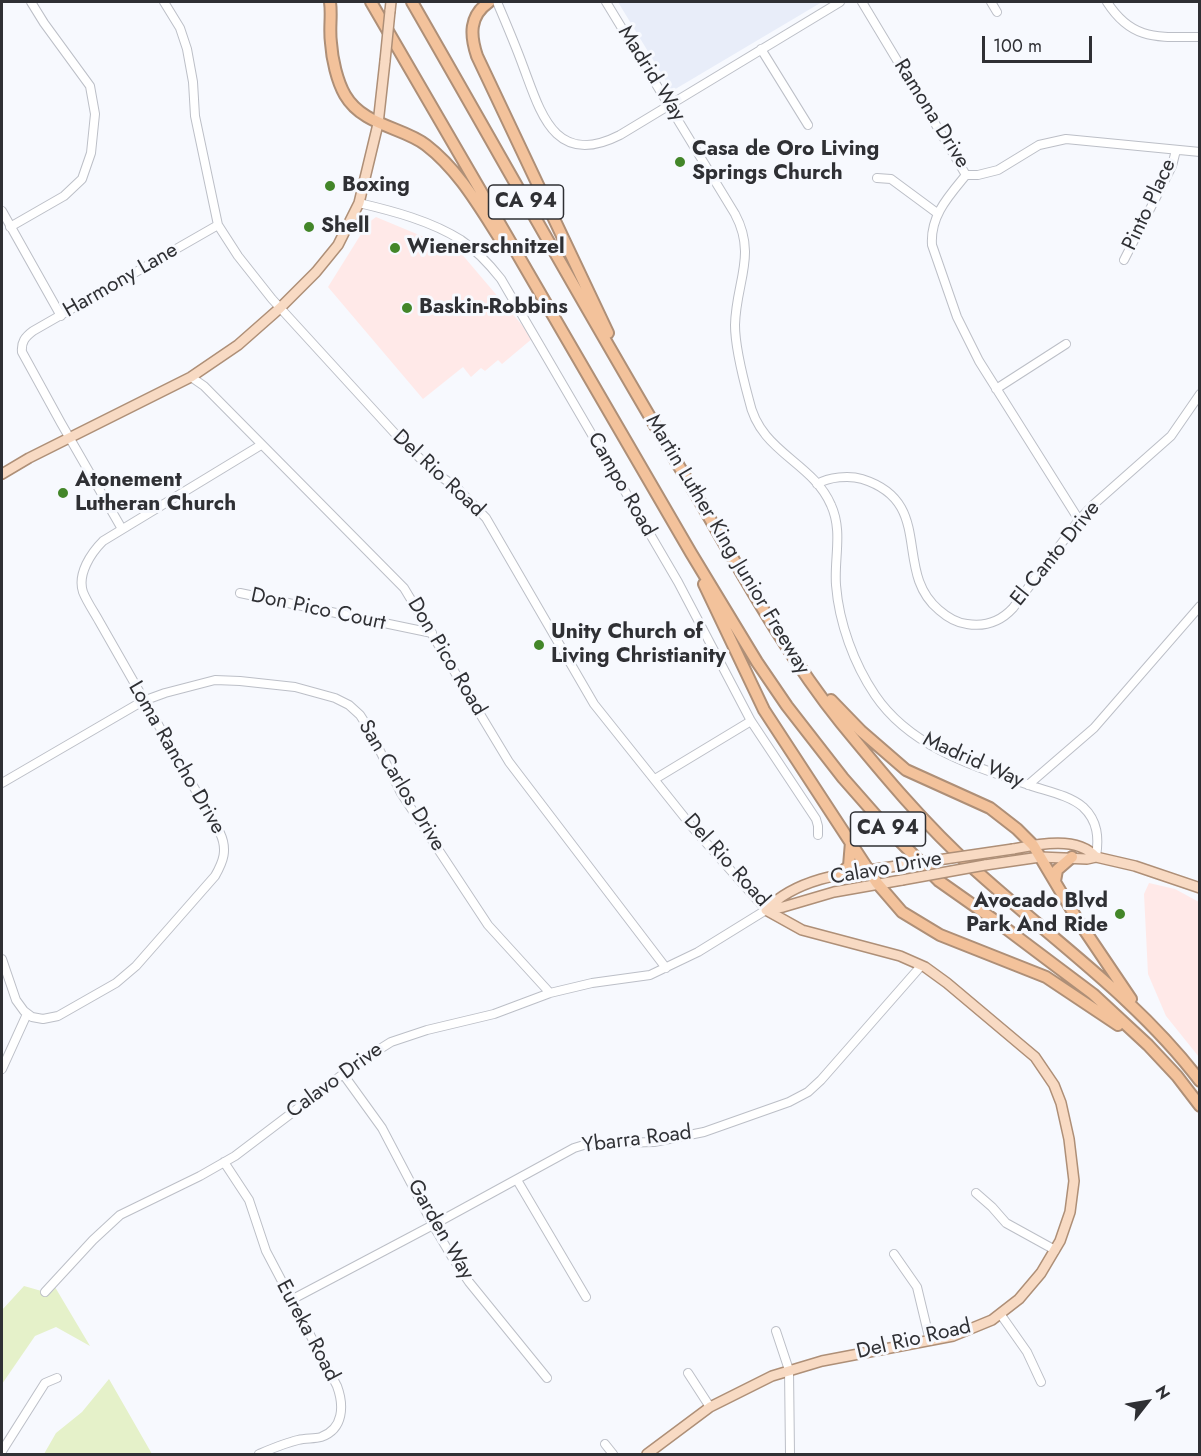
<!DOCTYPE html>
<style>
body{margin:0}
#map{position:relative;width:1201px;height:1456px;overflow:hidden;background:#f7f9fe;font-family:Jost,sans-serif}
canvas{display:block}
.frame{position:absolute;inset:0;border:3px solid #2f3034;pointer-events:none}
.north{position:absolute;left:1117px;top:1372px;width:60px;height:60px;-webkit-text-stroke:4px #f7f9fe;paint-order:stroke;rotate:59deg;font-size:16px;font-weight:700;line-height:24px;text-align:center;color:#2f3034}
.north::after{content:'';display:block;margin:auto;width:21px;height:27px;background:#2f3034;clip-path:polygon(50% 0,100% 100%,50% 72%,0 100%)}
.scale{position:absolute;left:982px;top:36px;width:110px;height:27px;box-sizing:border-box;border:3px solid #2f3034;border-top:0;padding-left:8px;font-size:18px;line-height:21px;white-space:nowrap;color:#2f3034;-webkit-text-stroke:4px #f7f9fe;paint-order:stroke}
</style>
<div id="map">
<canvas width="1201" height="1456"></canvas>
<div class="frame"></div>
<div class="north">N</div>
<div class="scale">100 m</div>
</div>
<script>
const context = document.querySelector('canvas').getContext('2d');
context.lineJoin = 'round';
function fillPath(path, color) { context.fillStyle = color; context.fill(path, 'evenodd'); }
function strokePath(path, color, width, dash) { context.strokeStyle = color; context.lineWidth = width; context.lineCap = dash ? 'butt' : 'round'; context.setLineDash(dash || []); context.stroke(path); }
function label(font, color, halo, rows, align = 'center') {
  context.font = font + ' Jost,sans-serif'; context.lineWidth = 6; context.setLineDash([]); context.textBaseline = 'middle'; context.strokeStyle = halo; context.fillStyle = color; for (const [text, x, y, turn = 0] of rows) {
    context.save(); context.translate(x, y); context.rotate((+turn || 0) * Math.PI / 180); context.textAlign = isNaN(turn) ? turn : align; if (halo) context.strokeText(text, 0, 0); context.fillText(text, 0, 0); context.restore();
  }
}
fillPath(new Path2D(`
 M376 217 460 252 533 338 502 364 498 360 485 371 481 368 471 377 463 367 423 399 328 287 368 223Z
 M1149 883 1175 889 1199 902V1057L1166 1016 1148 974 1144 894Z`), '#ffe9e8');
fillPath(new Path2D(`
 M618 2H822L672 91Z`), '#e8edf9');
fillPath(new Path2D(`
 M52 1282 90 1346 56 1327 35 1336 2 1384V1310L24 1286 45 1292Z
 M109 1379 152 1454H44L56 1433 82 1412Z`), '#e5f1c9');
const minor = new Path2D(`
 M497 2C506 23 515 44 523 66 541 114 555 168 620 135L840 2
 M606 2 735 214C757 255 736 282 735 325 735 348 743 378 749 400 760 453 812 461 831 505 843 531 834 558 836 585 839 623 854 664 875 695 910 747 973 766 1029 785 1046 791 1069 795 1083 807 1098 821 1099 838 1096 857
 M862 2 966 175H978L998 170 1039 145 1066 139 1200 152
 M991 2 997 12
 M1107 2C1132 41 1158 37 1200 37
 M761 49 808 125
 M966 175C948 197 930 216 932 245L957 317 979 361 1079 520
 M877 178 891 179 937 213
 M359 203C393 211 431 221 461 240 476 250 490 265 501 279L678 582 751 721 816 819 818 826V835
 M2 211 61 316
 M10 227 64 196 82 179 91 153 95 114 90 86 44 23 31 2
 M1124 260 1172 166 1176 150
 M191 377 204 386 404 588 509 762 666 968
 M996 389 1066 344
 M817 484C829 477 849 475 862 479 936 502 892 571 939 610 947 617 957 623 967 624 985 627 1001 621 1013 608L1079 520 1093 505 1171 436 1200 394
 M122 529 61 423 22 352C21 342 25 337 33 331L218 225
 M240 593 432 633
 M655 779 751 721
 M2 783 143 701 165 693 215 680 240 681 295 687 335 698 349 705 360 715 369 729 401 793 488 925 550 993
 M1028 785 1094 728 1200 606
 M2 959 16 1000 24 1011 32 1017 43 1019 58 1016 116 983 136 966 215 876C223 862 228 850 220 833L99 621C94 612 87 602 83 592 77 574 91 553 103 541L261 445
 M2 1069 27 1014
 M343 1074 382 1128 433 1225 452 1257 469 1282 547 1378
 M224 1162 249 1200 266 1251 337 1386C344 1405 344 1429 321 1437 314 1439 306 1438 298 1440 285 1443 271 1449 259 1454
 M517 1180 586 1297
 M976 1193 992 1207 1006 1223 1055 1250
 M894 1254 917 1287 930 1341
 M45 1292 93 1240 120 1215 200 1176 235 1156 359 1062 391 1042 427 1030 494 1014 550 993 592 983 650 975 698 952 766 910 693 828 594 704 486 518 456 487 434 472 400 439 272 299 238 256 218 225 195 116 193 82 187 49 180 28 164 2
 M291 1300 433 1225 574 1148 587 1144 654 1142 704 1132 789 1102 808 1092 821 1080 921 966
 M1001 1315 1027 1352 1041 1382
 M776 1331 789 1370 790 1454
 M688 1373 710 1407
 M605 1444 613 1454
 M2 1451 45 1383 57 1378`);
const major = new Path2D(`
 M390 11 391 2
 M2 474 29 458 191 377 238 345 280 308 316 272 338 245 359 203 378 124 385 61
 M1013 849C1039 844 1077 836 1096 857
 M985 865 1040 857 1087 859 1096 857 1135 866 1200 888
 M766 910C798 876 853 872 897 866
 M766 910 783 907 834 892 902 880
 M647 1454 710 1407 772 1376 822 1361 953 1336 992 1320 1019 1299 1041 1273 1060 1241 1070 1212 1074 1181 1069 1139 1061 1103 1054 1085 1035 1057 947 983 925 967 900 956 802 930 766 910`);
const highway = new Path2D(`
 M330 2C332 15 329 29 331 43 332 59 337 81 345 95 363 126 403 127 426 145 460 171 481 210 504 245
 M371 2 691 553 757 662 787 706 843 778 887 828 939 881 1000 924 1093 994 1148 1045 1177 1076 1200 1106
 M412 2C504 162 594 324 689 483 737 564 782 649 841 723 882 773 925 825 973 868 1050 938 1137 998 1200 1081
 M489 2C469 16 470 35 477 56L608 333
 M704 584 764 710 877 883 902 912 940 935 1046 977 1118 1025
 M831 700 861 731 906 770 990 808 1017 829 1033 845 1077 919 1131 999
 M839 875 849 866 851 842
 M1055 881 1057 870 1072 857`);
strokePath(minor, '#bcbfc7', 10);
strokePath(major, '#ae8f77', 12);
strokePath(highway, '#ae8f77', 14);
strokePath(minor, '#fff', 8);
strokePath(major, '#f8dac3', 9);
strokePath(highway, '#f3c29b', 10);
const majorBridge = new Path2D(`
 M385 61 390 11
 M897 866 1013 849
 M902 880 985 865`);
strokePath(majorBridge, '#ae8f77', 12, []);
strokePath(majorBridge, '#f8dac3', 9);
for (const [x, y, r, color] of [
 [680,162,6,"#438629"],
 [330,186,6,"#438629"],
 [309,227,6,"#438629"],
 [395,248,6,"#438629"],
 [407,308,6,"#438629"],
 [63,493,6,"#438629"],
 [539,645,6,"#438629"],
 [1120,914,6,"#438629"]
]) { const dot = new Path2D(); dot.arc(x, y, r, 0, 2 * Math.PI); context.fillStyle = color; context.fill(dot); strokePath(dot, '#f7f9fe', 2); }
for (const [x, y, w] of [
 [526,202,75],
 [888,829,75]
]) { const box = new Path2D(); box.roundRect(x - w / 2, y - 17, w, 34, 4.5); context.fillStyle = '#f7f9fe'; context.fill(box); strokePath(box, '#2f3034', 1.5); }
label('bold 20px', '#2f3034', null, [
 ["CA 94",526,202],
 ["CA 94",888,829]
]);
label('21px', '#2f3034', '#f7f9fe', [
 ["Madrid Way",651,74,58],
 ["Ramona Drive",931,114,58],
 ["Pinto Place",1150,205,-65],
 ["Harmony Lane",121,281,-30],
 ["Del Rio Road",438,474,43],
 ["Campo Road",621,485,60],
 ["Martin Luther King Junior Freeway",727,545,59],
 ["El Canto Drive",1056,554,-51],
 ["Don Pico Court",318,610,12],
 ["Don Pico Road",446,657,59],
 ["Loma Rancho Drive",176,758,60],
 ["Madrid Way",973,761,24],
 ["San Carlos Drive",401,786,59],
 ["Del Rio Road",726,861,48],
 ["Calavo Drive",886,869,-10],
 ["Calavo Drive",335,1081,-36],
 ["Ybarra Road",637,1140,-7],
 ["Garden Way",440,1230,60],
 ["Eureka Road",307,1331,62],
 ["Del Rio Road",914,1340,-13]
]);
label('bold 21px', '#2f3034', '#f7f9fe', [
 ["Casa de Oro Living",692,150],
 ["Springs Church",692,174],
 ["Boxing",342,186],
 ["Shell",321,227],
 ["Wienerschnitzel",407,248],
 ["Baskin-Robbins",419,308],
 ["Atonement",75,481],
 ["Lutheran Church",75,505],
 ["Unity Church of",551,633],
 ["Living Christianity",551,657],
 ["Avocado Blvd",1108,902,"right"],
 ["Park And Ride",1108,926,"right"]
], 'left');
</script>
